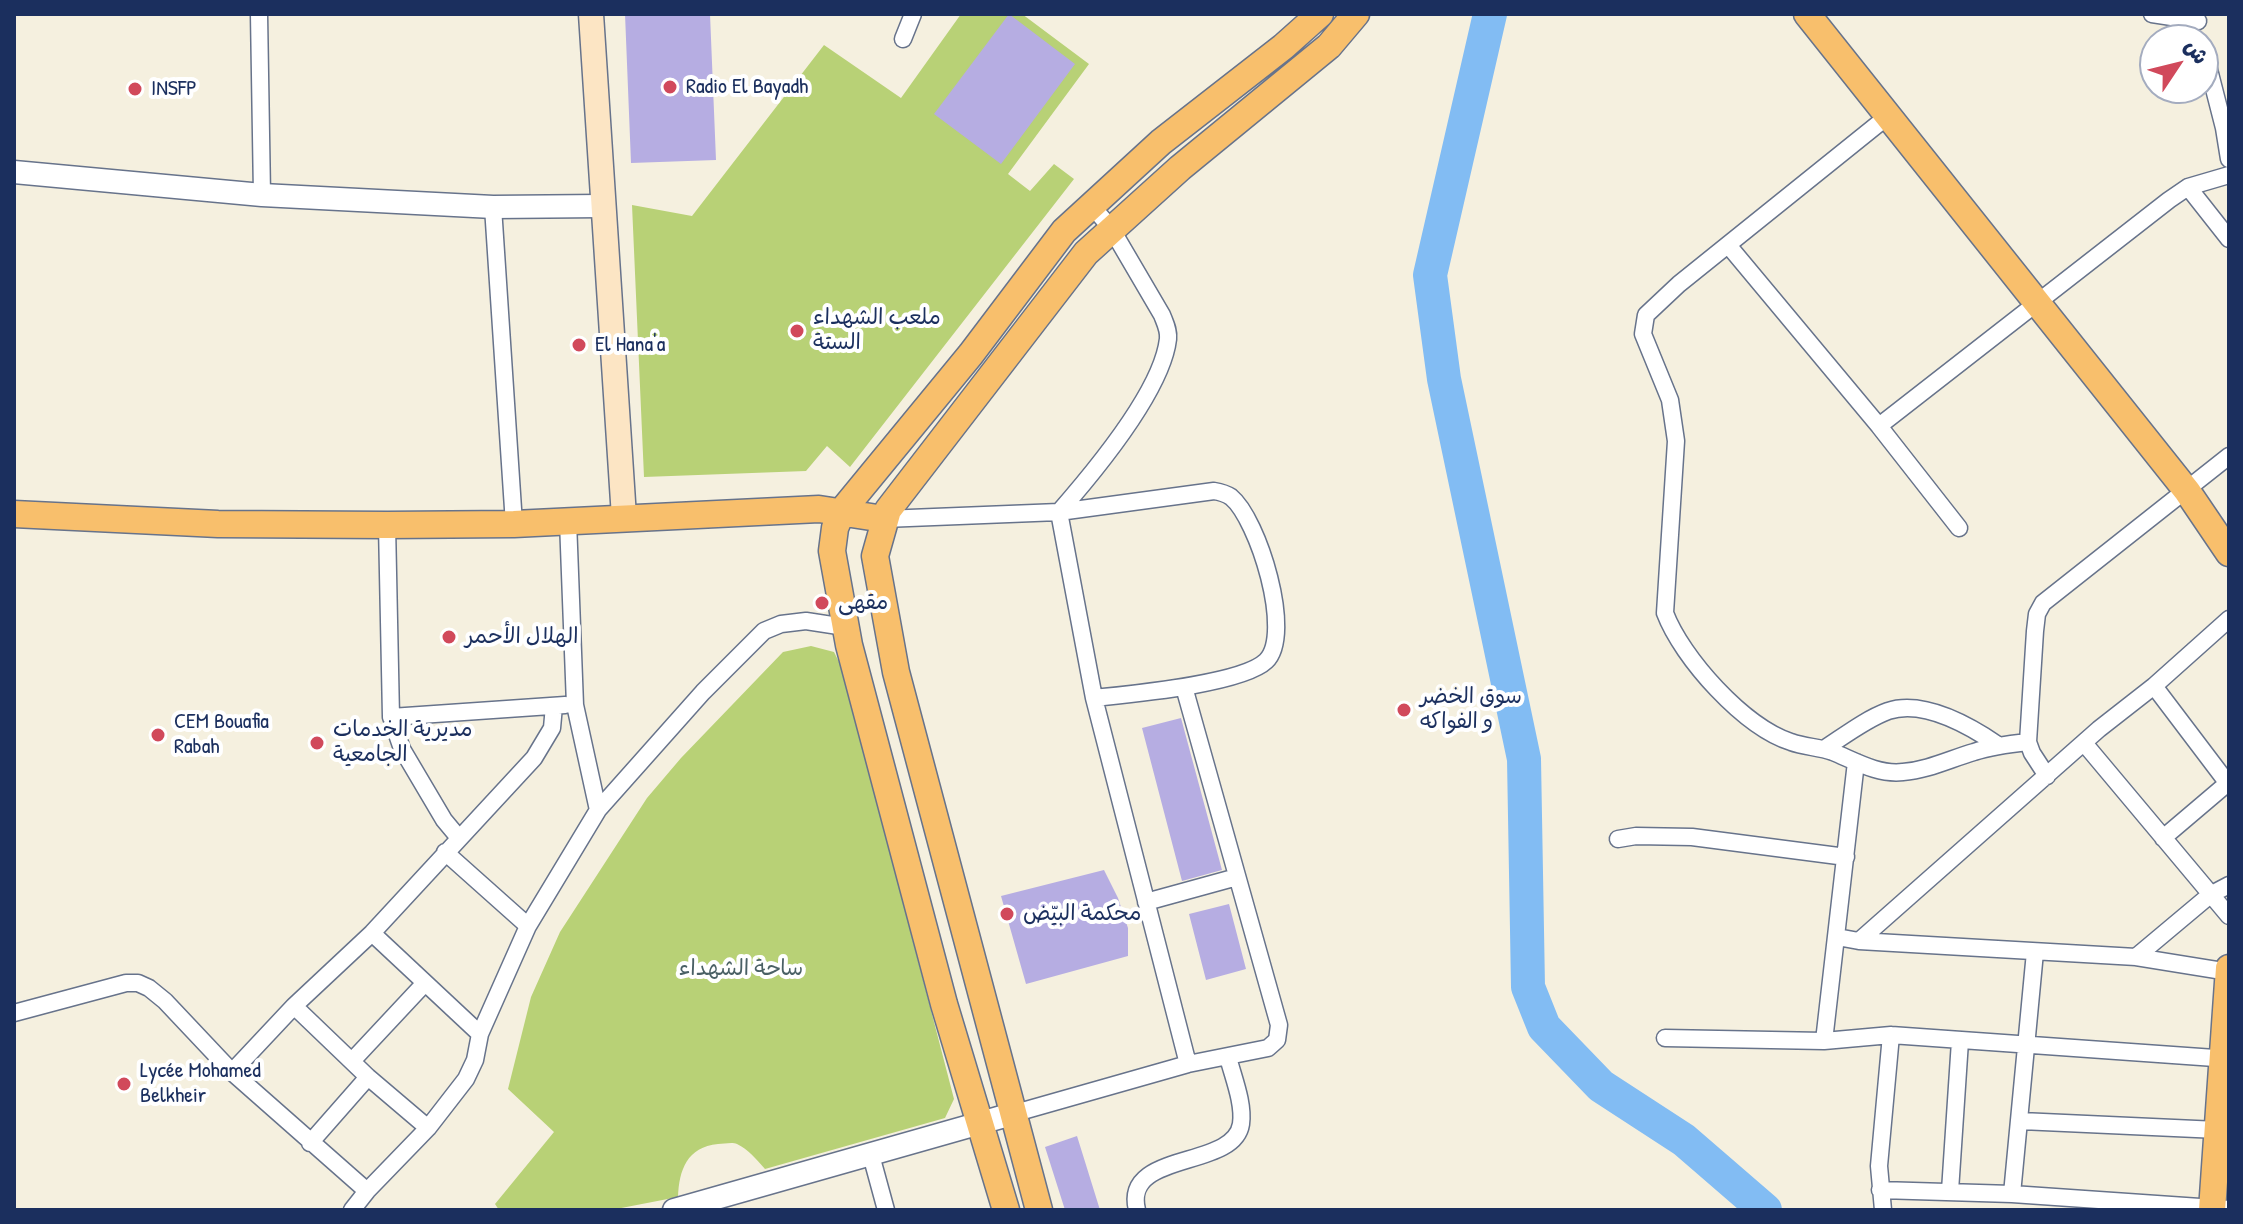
<!DOCTYPE html>
<meta charset="utf-8">
<style>
body{margin:0}
#map{position:relative;width:2243px;height:1224px;overflow:hidden;background:#f5f0df;font-family:"Patrick Hand","Playpen Sans Arabic",sans-serif}
canvas{display:block}
.frame{position:absolute;inset:0;border:16px solid #1b2f5e;pointer-events:none}
.north{position:absolute;left:2139px;top:24px;width:80px;height:80px;box-sizing:border-box;background:#fff;border:2px solid #a4acbf;border-radius:50%;rotate:55deg;font-size:22px;font-weight:700;line-height:32px;text-align:center;color:#1b2f5e}
.north::after{content:'';display:block;margin:auto;width:28px;height:36px;background:#d1495b;clip-path:polygon(50% 0,100% 100%,50% 72%,0 100%)}
</style>
<div id="map">
<canvas width="2243" height="1224"></canvas>
<div class="frame"></div>
<div class="north">ش</div>
</div>
<script>
const context = document.querySelector('canvas').getContext('2d');
context.lineJoin = 'round';
function fillPath(path, color) { context.fillStyle = color; context.fill(path, 'evenodd'); }
function strokePath(path, color, width, dash) { context.strokeStyle = color; context.lineWidth = width; context.lineCap = dash ? 'butt' : 'round'; context.setLineDash(dash || []); context.stroke(path); }
function label(font, color, halo, rows, align = 'center') {
  context.font = font + ' "Patrick Hand","Playpen Sans Arabic",sans-serif'; context.lineWidth = 8; context.setLineDash([]); context.textBaseline = 'middle'; context.strokeStyle = halo; context.fillStyle = color; for (const [text, x, y, turn = 0] of rows) {
    context.save(); context.translate(x, y); context.rotate((+turn || 0) * Math.PI / 180); context.textAlign = isNaN(turn) ? turn : align; if (halo) context.strokeText(text, 0, 0); context.fillText(text, 0, 0); context.restore();
  }
}
fillPath(new Path2D(`
 M961 14H1022L1089 64 1008 174 1030 191 1054 164 1074 179 850 467 827 446 806 471 644 477 632 205 692 216 824 45 901 98Z
 M811 646 834 652 849 682 875 795 954 1099 945 1118 765 1169C757 1160 748 1149 737 1144 732 1142 724 1144 718 1144 687 1147 679 1170 678 1197L611 1210H499L495 1204 554 1132 508 1089 531 997 560 932 647 798 681 758 783 652Z`), '#b8d176');
strokePath(new Path2D(`
 M1490 14 1430 275 1444 379 1524 759 1528 987 1544 1027 1601 1086 1684 1140 1765 1210`), '#82bcf3', 34);
fillPath(new Path2D(`
 M625 14H710L716 160 631 163Z
 M1009 14 1075 64 1001 164 934 114Z
 M1181 718 1222 870 1182 881 1142 728Z
 M1104 870 1118 898 1128 928V956L1026 984 1001 896Z
 M1229 904 1246 969 1206 980 1189 914Z
 M1077 1136 1100 1210H1065L1045 1147Z`), '#b6ade2');
const minor = new Path2D(`
 M259 14 262 195
 M2152 14 2198 21
 M903 39 913 14
 M2203 46 2224 128 2229 159
 M1888 116 1679 284 1646 315 1643 334 1670 400 1676 441 1665 613C1682 658 1744 727 1791 742 1805 747 1819 747 1833 752 1855 761 1878 775 1903 772 1928 770 1950 759 1974 752 1992 746 2009 744 2028 742
 M2188 187 2229 239
 M1090 204 1111 228 1162 315C1165 323 1169 330 1168 339 1162 391 1094 472 1059 512L1094 698 1188 1064
 M493 207 514 524
 M1728 245 1879 426 1959 528
 M1879 426 2169 200 2188 187 2229 175
 M884 519 1059 512 1214 491C1220 492 1225 493 1231 497 1258 519 1294 634 1266 661 1242 684 1131 694 1094 698
 M568 521 575 705 598 810
 M387 525 391 717 402 749 444 820 459 838
 M2154 686 2229 785
 M391 717 565 705
 M2084 743 2229 916
 M1824 749C1844 736 1866 719 1888 711 1924 699 1970 726 1998 745
 M2047 776 2032 753 2028 742 2035 631 2037 614 2043 603 2229 456
 M2163 838 2229 782
 M1618 839 1636 836 1692 837 1846 857
 M445 852 528 926
 M1146 902 1237 877
 M372 933 480 1034
 M1837 937 1859 941 2136 957 2229 972
 M1859 941 2099 729 2154 686 2229 619
 M2136 957 2210 895 2229 885
 M294 1006 368 1077 428 1128
 M14 1013 126 983H138L149 988 165 1001 232 1072 367 1191
 M1665 1038 1824 1041 1891 1035 2229 1059
 M1824 1041 1856 762
 M352 1061 424 984
 M232 1072 294 1006 372 933 534 758 552 728 554 706
 M1012 1114 1188 1064 1268 1048 1277 1040 1279 1025 1184 687
 M2021 1121 2218 1130
 M310 1143 368 1077
 M871 1155 886 1210
 M1880 1190 2012 1194 2229 1209
 M1950 1191 1960 1041
 M2012 1194 2035 952
 M352 1210 367 1191 428 1128 466 1079 475 1060 480 1034 528 926 598 810 703 692 764 631 781 624 806 621 845 627
 M1137 1210C1122 1150 1234 1170 1241 1124 1244 1103 1233 1077 1228 1057
 M1883 1210 1879 1166 1891 1035`);
const tertiary = new Path2D(`
 M14 172 262 195 493 207 602 206
 M674 1210 1012 1114`);
const secondary = new Path2D(`
 M591 14 624 517`);
const primary = new Path2D(`
 M1807 14 2187 491 2229 553
 M14 514 218 524 387 525 514 524 819 509 884 519
 M1006 1210 944 1004 849 645 832 551 835 528 842 511 971 354 1064 231 1161 142 1283 47 1320 14
 M1039 1210 896 672 875 556 888 510 1086 253 1180 168 1329 46 1356 14
 M2212 1210 2229 968`);
strokePath(minor, '#67738b', 19);
strokePath(tertiary, '#67738b', 25);
strokePath(secondary, '#67738b', 27);
strokePath(primary, '#67738b', 29);
strokePath(minor, '#fff', 16);
strokePath(tertiary, '#fff', 22);
strokePath(secondary, '#fce5c4', 24);
strokePath(primary, '#f8bf6c', 26);
for (const [x, y, r, color] of [
 [670,87,8,"#d1495b"],
 [135,89,8,"#d1495b"],
 [797,331,8,"#d1495b"],
 [579,345,8,"#d1495b"],
 [822,603,8,"#d1495b"],
 [449,637,8,"#d1495b"],
 [1404,710,8,"#d1495b"],
 [158,735,8,"#d1495b"],
 [317,743,8,"#d1495b"],
 [1007,914,8,"#d1495b"],
 [124,1084,8,"#d1495b"]
]) { const dot = new Path2D(); dot.arc(x, y, r, 0, 2 * Math.PI); context.fillStyle = color; context.fill(dot); strokePath(dot, '#fff', 3); }
label('22px', '#1b2f5e', '#fff', [
 ["Radio El Bayadh",686,87],
 ["INSFP",151,89],
 ["ملعب الشهداء",813,318],
 ["الستة",813,343],
 ["El Hana'a",595,345],
 ["مقهى",838,603],
 ["الهلال الأحمر",465,637],
 ["سوق الخضر",1420,697],
 ["و الفواكه",1420,722],
 ["CEM Bouafia",174,722],
 ["Rabah",174,747],
 ["مديرية الخدمات",333,730],
 ["الجامعية",333,755],
 ["محكمة البيّض",1023,914],
 ["Lycée Mohamed",140,1071],
 ["Belkheir",140,1096]
], 'left');
label('22px', '#4a6065', '#fff', [
 ["ساحة الشهداء",741,969]
]);
</script>
